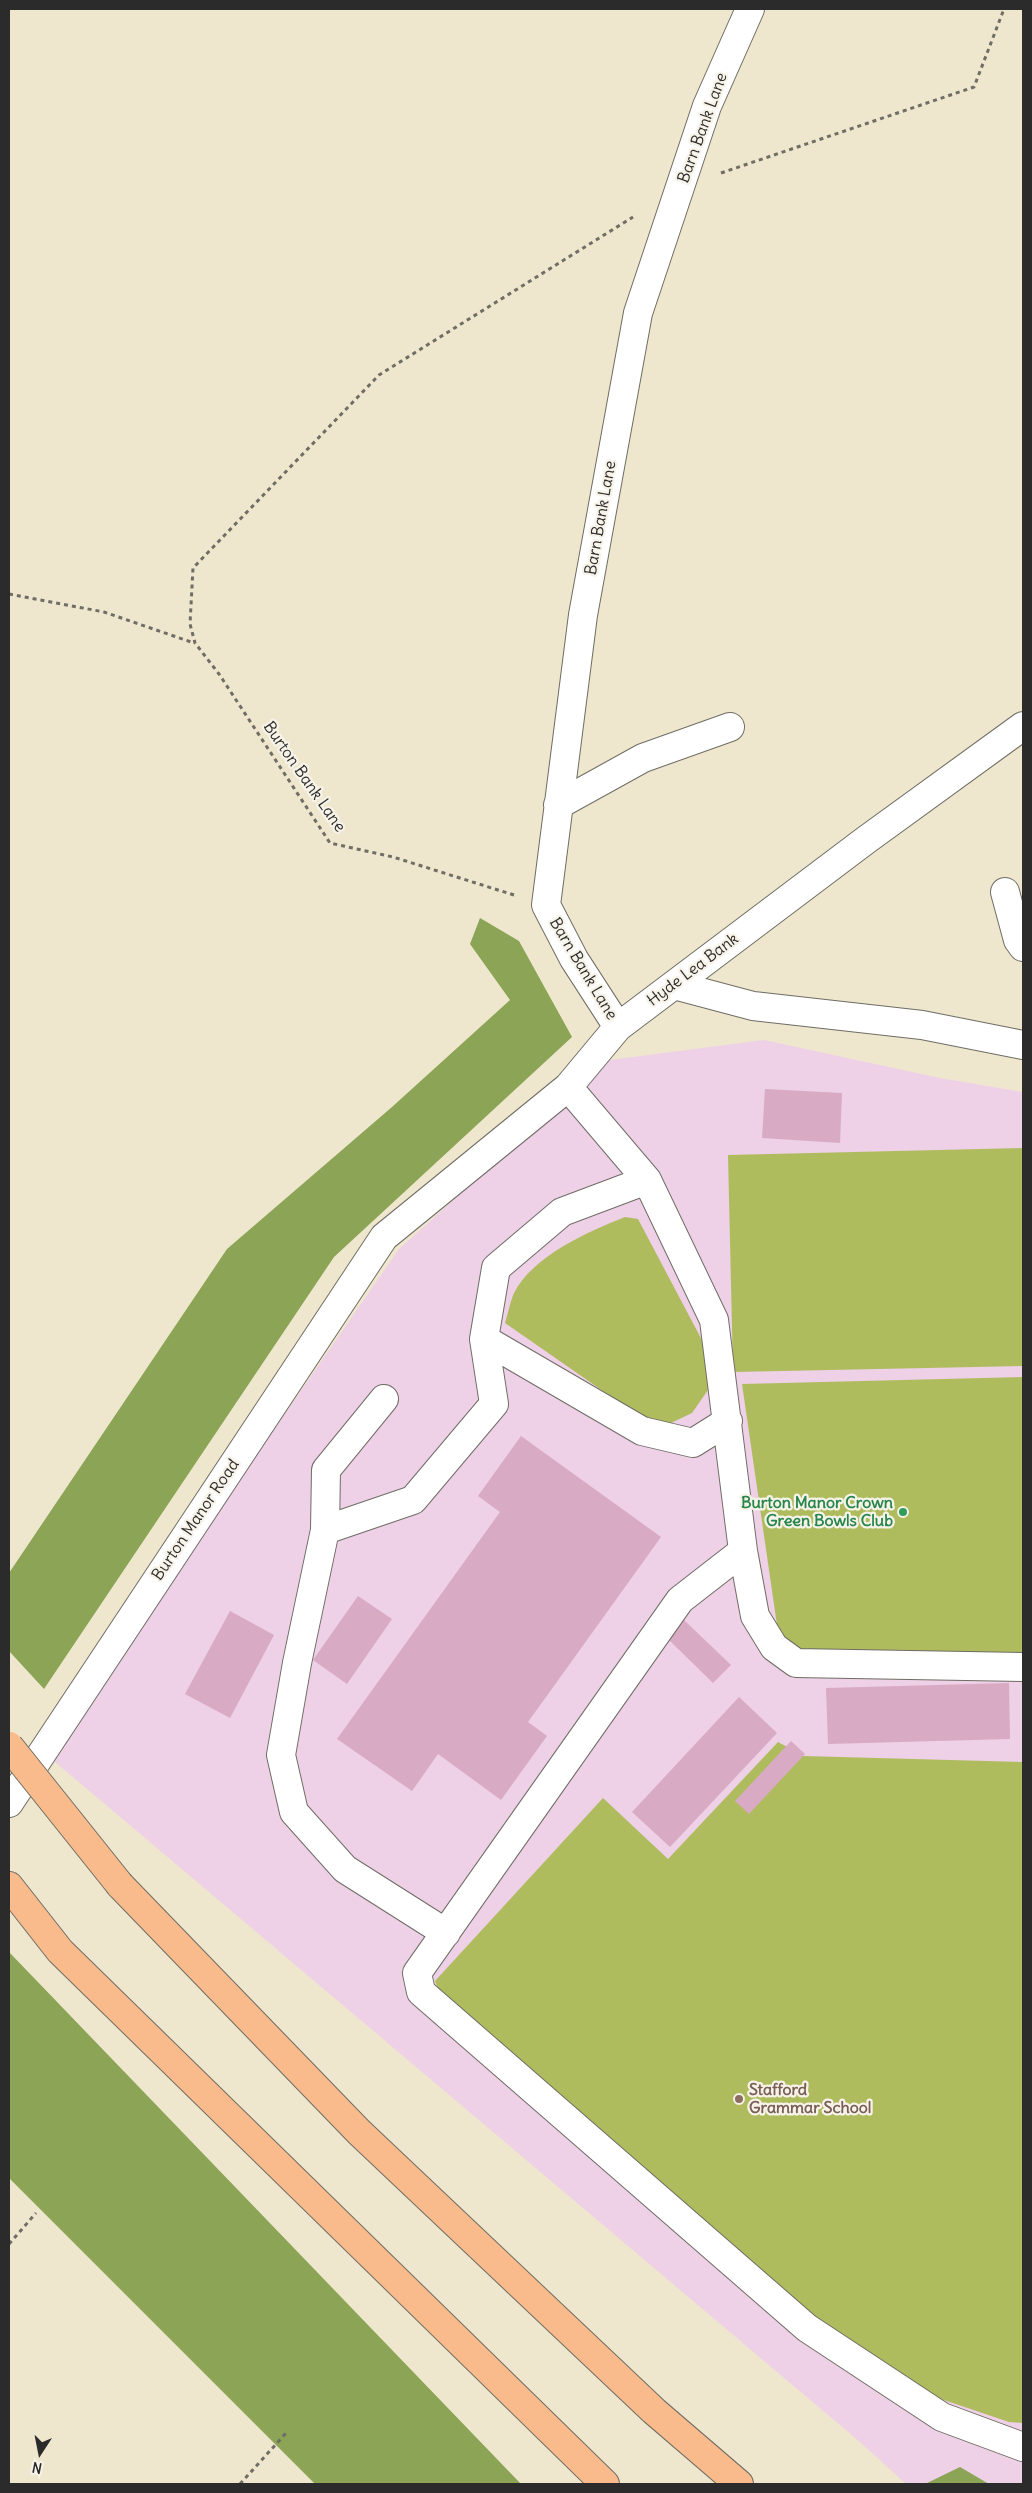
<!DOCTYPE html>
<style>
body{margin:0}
#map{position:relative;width:1032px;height:2493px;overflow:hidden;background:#eee7cd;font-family:Delius,sans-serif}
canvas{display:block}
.frame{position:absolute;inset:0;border:10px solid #2b2b2b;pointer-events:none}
.north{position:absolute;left:15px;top:2428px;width:50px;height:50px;-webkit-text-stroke:4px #f7f3e8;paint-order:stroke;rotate:191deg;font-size:14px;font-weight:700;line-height:20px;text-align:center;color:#2b2b2b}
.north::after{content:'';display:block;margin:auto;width:18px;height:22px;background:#2b2b2b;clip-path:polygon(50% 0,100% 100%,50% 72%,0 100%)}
</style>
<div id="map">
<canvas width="1032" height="2493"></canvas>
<div class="frame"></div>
<div class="north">N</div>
</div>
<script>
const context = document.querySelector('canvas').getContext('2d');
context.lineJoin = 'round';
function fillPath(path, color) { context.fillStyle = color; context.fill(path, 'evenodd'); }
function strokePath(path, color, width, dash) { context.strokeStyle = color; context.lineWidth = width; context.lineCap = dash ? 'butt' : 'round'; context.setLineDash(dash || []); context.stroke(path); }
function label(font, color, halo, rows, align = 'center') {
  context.font = font + ' Delius,sans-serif'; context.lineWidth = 4.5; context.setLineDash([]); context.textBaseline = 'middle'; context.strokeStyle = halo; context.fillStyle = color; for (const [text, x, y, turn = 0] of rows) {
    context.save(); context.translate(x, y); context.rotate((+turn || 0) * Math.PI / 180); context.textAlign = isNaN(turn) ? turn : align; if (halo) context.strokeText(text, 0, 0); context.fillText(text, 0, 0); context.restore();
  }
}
fillPath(new Path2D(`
 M764 1040 940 1078 1023 1092V2484H906L860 2442 48 1756 399 1249 610 1060Z`), '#eed0e7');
fillPath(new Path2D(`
 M1023 1148V1366L733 1372 728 1155Z
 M625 1217 638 1219 704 1344 710 1366 708 1390 692 1413 669 1424 649 1423 505 1323C508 1314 510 1302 514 1293 533 1256 587 1232 625 1217Z
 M1023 1377V1652H802L778 1632 742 1384Z
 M778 1742 804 1756 1023 1762V2423L1009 2422 935 2397 834 2349 447 2014 435 1981 603 1798 668 1859Z`), '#afbc5e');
fillPath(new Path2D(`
 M480 918 519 941 572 1037 334 1257 44 1689 9 1651V1573L227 1249 392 1107 510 1000 470 944Z
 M9 1952 521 2484H315L9 2178Z
 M960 2467 989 2484H925Z`), '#8ba455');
fillPath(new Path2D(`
 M765 1089 842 1093 840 1143 762 1138Z
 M521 1436 661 1537 528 1722 547 1736 501 1800 438 1754 412 1791 337 1739 500 1512 478 1496Z
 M358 1596 392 1619 347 1684 313 1660Z
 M230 1611 274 1635 230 1718 185 1694Z
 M684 1620 731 1665 713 1683 667 1638Z
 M1009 1683 1010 1739 828 1744 826 1688Z
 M739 1697 777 1733 670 1847 632 1812Z
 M791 1741 805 1754 749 1814 735 1801Z`), '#d9aac4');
const minor = new Path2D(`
 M558 805 643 758 730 727
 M1005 892 1018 940 1023 947
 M674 985 753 1006 922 1025 1023 1045
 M618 1027 574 959 546 905 583 615 638 313 707 106 750 9
 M568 1087 647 1180 714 1320 743 1551 680 1600 417 1973 421 1992 807 2328 942 2417 1023 2447
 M647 1180 562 1212 496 1268 484 1339 642 1431 693 1443 728 1421
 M325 1530 326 1470 384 1399
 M743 1551 755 1616 774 1647 796 1663 1023 1667
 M9 1803 384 1237 568 1087 618 1027 866 840 1023 726
 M446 1933 345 1869 294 1812 281 1755 297 1663 325 1530 413 1500 494 1404 484 1339`);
const highway = new Path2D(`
 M120 1885 359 2132 654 2411 739 2484
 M9 1886 60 1951 605 2484`);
strokePath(minor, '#6f6d64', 30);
strokePath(highway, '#6f6d64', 30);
strokePath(new Path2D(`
 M721 173 974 87 1004 9
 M9 594 104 612 194 643
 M514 895 393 857 330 843 219 674 195 643 190 624 193 568 379 375 633 217
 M9 2244 36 2213
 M240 2484 287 2432`), '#6f6d64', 3, [4, 4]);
strokePath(minor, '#fff', 28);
strokePath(highway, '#fabb8c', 28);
const highwayBridge = new Path2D(`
 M9 1746 120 1885`);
strokePath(highwayBridge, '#6f6d64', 30, []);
strokePath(highwayBridge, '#fabb8c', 28);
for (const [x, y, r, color] of [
 [903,1512,5,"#2e9e5b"],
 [739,2099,5,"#8d6e63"]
]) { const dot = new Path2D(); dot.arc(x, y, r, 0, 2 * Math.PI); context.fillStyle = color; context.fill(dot); strokePath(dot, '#f7f3e8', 2); }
label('16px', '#2b2b2b', '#f7f3e8', [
 ["Barn Bank Lane",703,128,-70],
 ["Barn Bank Lane",601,518,-80],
 ["Burton Bank Lane",304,777,55],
 ["Barn Bank Lane",583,969,59],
 ["Hyde Lea Bank",693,970,-37],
 ["Burton Manor Road",196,1520,-56]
]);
label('bold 16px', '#27864d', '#f7f3e8', [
 ["Burton Manor Crown",893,1503],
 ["Green Bowls Club",893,1521]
], 'right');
label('bold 16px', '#785e54', '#f7f3e8', [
 ["Stafford",749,2090],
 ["Grammar School",749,2108]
], 'left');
</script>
